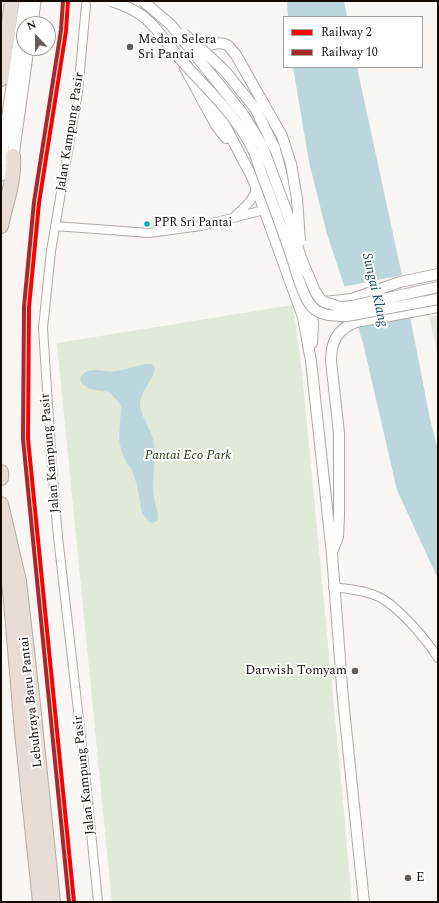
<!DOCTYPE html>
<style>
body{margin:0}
#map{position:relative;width:439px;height:903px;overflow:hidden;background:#f9f6f3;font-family:Spectral,serif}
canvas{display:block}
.frame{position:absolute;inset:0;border:2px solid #130a04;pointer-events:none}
.legend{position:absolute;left:283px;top:16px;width:140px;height:52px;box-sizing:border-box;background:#fff;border:1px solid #a19d9b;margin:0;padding:5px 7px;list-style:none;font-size:12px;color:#130a04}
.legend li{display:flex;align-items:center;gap:8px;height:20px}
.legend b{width:20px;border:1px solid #a19d9b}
.north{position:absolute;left:16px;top:16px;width:40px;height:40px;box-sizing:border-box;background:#fff;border:1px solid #a19d9b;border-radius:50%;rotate:338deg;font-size:11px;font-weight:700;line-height:16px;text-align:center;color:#130a04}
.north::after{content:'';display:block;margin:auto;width:14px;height:18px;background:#645d58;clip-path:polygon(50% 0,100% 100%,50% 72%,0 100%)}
</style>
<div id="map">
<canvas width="439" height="903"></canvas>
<div class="frame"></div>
<ul class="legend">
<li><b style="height:5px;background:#f00"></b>Railway 2</li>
<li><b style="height:5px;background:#a52a2a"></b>Railway 10</li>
</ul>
<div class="north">N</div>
</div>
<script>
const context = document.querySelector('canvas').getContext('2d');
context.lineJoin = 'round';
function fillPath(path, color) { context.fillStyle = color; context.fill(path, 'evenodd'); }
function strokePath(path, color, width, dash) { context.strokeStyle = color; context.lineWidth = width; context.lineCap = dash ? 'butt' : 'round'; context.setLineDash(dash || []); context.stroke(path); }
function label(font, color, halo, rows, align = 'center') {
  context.font = font + ' Spectral,serif'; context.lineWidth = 4; context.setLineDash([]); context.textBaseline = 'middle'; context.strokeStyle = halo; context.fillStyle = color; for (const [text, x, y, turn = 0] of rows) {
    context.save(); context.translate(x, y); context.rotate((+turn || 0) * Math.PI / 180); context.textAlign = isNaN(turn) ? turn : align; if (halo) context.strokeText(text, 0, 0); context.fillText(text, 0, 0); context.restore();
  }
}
fillPath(new Path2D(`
 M293 305 302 372 343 802 352 902H112L57 343Z
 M438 315V355L429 317Z`), '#e1e9d8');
fillPath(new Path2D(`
 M287 1H344L347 17H288Z
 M293 67H357L403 280 430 419 438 450V579L397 490 363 343 327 234 309 162Z
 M147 364H152L155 368C153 381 140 391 140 405 141 416 149 426 152 436 158 455 151 478 154 498 155 506 160 513 157 521L152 523 148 521 142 513 137 485 131 468 127 464 121 450 119 439 121 407 118 401 109 392 90 389 82 384 80 379C82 375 84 372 88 371 97 368 107 373 116 371 127 370 136 365 147 364Z`), '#bcd6dd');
fillPath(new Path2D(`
 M403 275 412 318 376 322 355 327 342 287Z`), '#f9f6f3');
const minor = new Path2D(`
 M86 5 78 92 51 251 43 328 52 467 58 537 85 772 98 902
 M234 217C243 208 254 201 256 187
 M55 226 149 233 201 226 264 210H270
 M333 587C348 589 365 590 379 597 399 607 426 639 438 658`);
const tertiary = new Path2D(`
 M236 55C233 52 230 47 227 45 216 40 204 47 196 53L195 62 197 72 253 179 303 317 311 361 332 554 343 699 364 902
 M185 68 216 125 226 138
 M275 149 294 220
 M304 269 313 323 312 343
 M324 302 352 299 400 282 438 274
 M332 552 338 537 339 516V433L331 361C331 342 337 329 356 322L438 307`);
const secondary = new Path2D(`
 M32 24 35 1
 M1 160 25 1
 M1 175 8 168 13 156 28 48`);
const motorway = new Path2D(`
 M1 79 12 1
 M1 226C6 203 15 179 13 156
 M1 472V478
 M1 504 19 581 32 695 53 902
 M1 546 9 582 11 602 22 732 40 902`);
strokePath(minor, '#afa9a3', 10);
strokePath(tertiary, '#afa9a3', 12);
strokePath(secondary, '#afa9a3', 13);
strokePath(motorway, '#b6aaa1', 16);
strokePath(minor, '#fefefd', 8);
strokePath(tertiary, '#fefefd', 10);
strokePath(secondary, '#fefefd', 11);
strokePath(motorway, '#e7ddd6', 14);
const tertiaryBridge = new Path2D(`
 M111 1C151 13 156 31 181 60 205 87 233 112 250 144 256 154 259 167 263 178 273 203 282 229 291 255 296 270 300 289 309 303 317 316 333 316 347 316L438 299
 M143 1 171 25 243 114 262 145 289 218 301 258 315 291 320 299 324 302 340 307 352 306 438 287
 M184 34 197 45 225 71 255 108 275 149
 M236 55 282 136 291 164 297 199 300 241`);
strokePath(tertiaryBridge, '#afa9a3', 12, []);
strokePath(tertiaryBridge, '#fefefd', 10);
strokePath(new Path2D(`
 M68 1 66 31 39 203 29 307 28 439 74 902`), '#f00', 4);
strokePath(new Path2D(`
 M63 1 61 30 34 202 24 307 23 439 69 902`), '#a52a2a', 4);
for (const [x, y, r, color] of [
 [130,47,4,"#645d58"],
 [147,224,3.5,"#00a9ce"],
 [355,671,4,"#645d58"],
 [408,878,4,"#645d58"]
]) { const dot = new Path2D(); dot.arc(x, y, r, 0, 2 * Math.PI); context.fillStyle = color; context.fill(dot); strokePath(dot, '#fff', 1.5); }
label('12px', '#130a04', '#fff', [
 ["PPR Sri Pantai",154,224]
], 'left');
label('13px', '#130a04', '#fff', [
 ["Medan Selera",138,40],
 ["Sri Pantai",138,55],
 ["Darwish Tomyam",347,671,"right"],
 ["E",416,878]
], 'left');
label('13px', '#130a04', '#fff', [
 ["Jalan Kampung Pasir",71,132,-81],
 ["Jalan Kampung Pasir",51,453,-95],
 ["Lebuhraya Baru Pantai",32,702,-96],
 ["Jalan Kampung Pasir",85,775,-96]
]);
label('italic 13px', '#1e3406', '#fff', [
 ["Pantai Eco Park",188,456]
]);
label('italic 14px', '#144957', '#fff', [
 ["Sungai Klang",374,290,77]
]);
</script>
